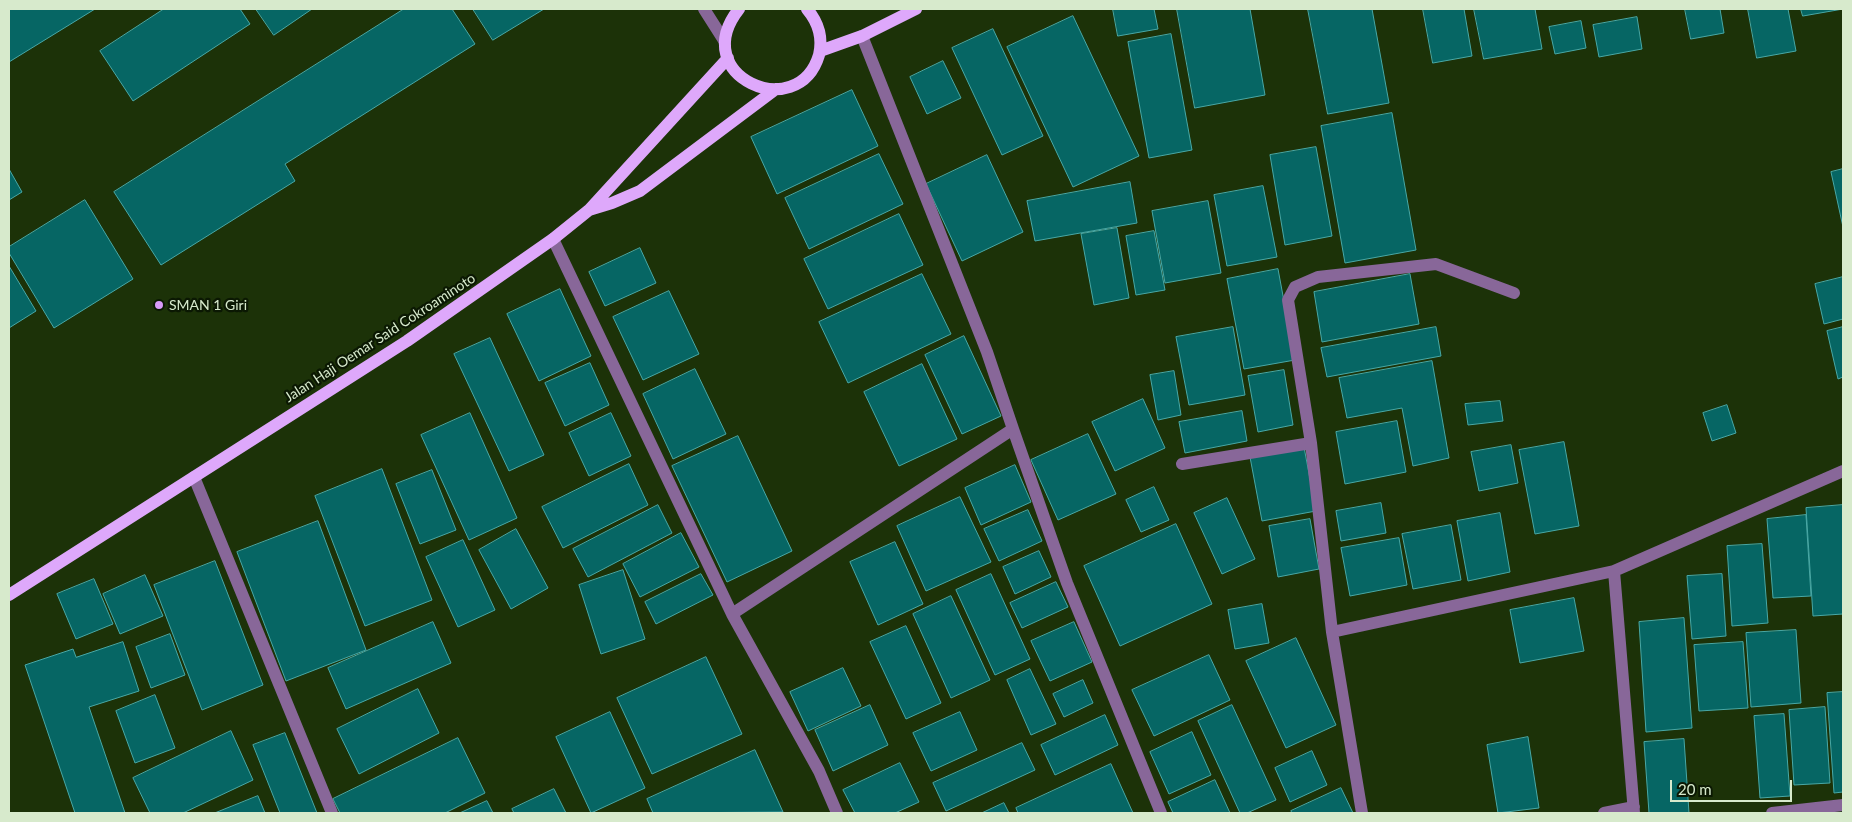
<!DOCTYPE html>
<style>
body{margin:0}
#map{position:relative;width:1852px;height:822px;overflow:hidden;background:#1c3208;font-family:Lato,sans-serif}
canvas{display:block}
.frame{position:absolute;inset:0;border:10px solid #d7eacc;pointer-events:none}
.scale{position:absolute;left:1670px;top:780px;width:122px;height:22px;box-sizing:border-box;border:2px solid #d7eacc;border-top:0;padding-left:6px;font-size:15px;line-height:18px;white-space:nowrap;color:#d7eacc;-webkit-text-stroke:4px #0b1803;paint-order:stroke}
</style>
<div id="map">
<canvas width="1852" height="822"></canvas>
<div class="frame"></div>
<div class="scale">20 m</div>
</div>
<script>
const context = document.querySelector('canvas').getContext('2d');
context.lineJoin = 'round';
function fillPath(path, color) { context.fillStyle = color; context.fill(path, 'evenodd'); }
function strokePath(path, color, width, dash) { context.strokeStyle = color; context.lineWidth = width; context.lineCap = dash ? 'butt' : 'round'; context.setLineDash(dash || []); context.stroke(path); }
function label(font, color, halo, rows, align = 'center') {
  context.font = font + ' Lato,sans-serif'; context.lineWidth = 4.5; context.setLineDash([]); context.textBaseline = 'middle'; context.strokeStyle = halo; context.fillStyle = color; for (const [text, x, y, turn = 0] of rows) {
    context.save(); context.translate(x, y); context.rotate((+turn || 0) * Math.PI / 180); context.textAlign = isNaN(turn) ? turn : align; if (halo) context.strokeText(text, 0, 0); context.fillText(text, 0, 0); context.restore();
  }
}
const building = new Path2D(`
 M9 9H95L9 62Z
 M164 9H240L250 24 133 101 100 51Z
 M256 9H312L274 35Z
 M404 9H452L475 44 285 164 295 181 161 265 114 192Z
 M473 9H544L493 40Z
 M1113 9H1154L1158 29 1118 36Z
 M1177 9H1250L1265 95 1195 108Z
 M1308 9H1372L1389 103 1328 114Z
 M1423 9H1464L1472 56 1433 63Z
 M1474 9H1535L1542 49 1484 59Z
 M1685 9H1720L1724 33 1691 39Z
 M1748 9H1788L1796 51 1757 58Z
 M1801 9H1843L1803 16Z
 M1073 16 1139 156 1073 187 1007 47Z
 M1637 17 1642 49 1599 57 1593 25Z
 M1581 21 1586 48 1555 54 1549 27Z
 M993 29 1043 136 1002 155 952 48Z
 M1171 34 1192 150 1149 158 1128 42Z
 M943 61 961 98 927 114 910 77Z
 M852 90 878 146 777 194 751 137Z
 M1392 113 1416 250 1345 263 1321 126Z
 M1316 147 1332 236 1285 245 1270 155Z
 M879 154 903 204 809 249 785 198Z
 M987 155 1023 232 962 261 926 184Z
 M9 169 22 192 9 200Z
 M1843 169V227L1831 172Z
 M1130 182 1137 223 1035 241 1027 201Z
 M1263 186 1277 257 1227 266 1214 195Z
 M85 200 133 279 54 328 9 253V247Z
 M1208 201 1221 273 1165 283 1152 211Z
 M899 214 923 265 828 309 804 259Z
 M1117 228 1129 298 1094 305 1081 234Z
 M1154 231 1165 290 1136 295 1126 236Z
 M640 248 656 283 605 306 589 272Z
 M9 266 36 311 9 328Z
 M1278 269 1295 360 1244 369 1227 279Z
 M922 274 951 334 848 383 819 322Z
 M1410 274 1419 324 1322 342 1314 292Z
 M1843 277V319L1824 324 1815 284Z
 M560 289 591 356 539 381 507 314Z
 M669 291 699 354 643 380 613 317Z
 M1233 327 1245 395 1189 405 1176 337Z
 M1436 327 1441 356 1327 377 1321 348Z
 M1843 327V377L1838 379 1827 331Z
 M964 336 1001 416 962 434 925 355Z
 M490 338 544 455 509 471 454 354Z
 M1432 361 1449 458 1413 466 1402 408 1347 418 1339 378Z
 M590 363 609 405 565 426 545 383Z
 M922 364 957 439 899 466 864 392Z
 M695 369 726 434 673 459 643 394Z
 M1284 370 1293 425 1258 432 1248 376Z
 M1174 371 1181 415 1158 420 1150 375Z
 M1143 399 1165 448 1115 471 1092 422Z
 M1500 401 1503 421 1468 425 1465 404Z
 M1727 405 1736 433 1712 441 1703 413Z
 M1242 411 1247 441 1185 453 1179 422Z
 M470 413 517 518 469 540 421 435Z
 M611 413 631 456 589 476 569 433Z
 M1397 421 1406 472 1345 484 1336 432Z
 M1088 434 1116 494 1058 520 1031 460Z
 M738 436 792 551 727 582 672 466Z
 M1564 442 1579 526 1535 534 1519 450Z
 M1511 445 1518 483 1479 491 1471 452Z
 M1304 447 1316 511 1262 521 1250 457Z
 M629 464 648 505 563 548 542 507Z
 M1015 465 1031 502 981 525 965 488Z
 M382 469 432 600 365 626 315 496Z
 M432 470 456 530 420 544 396 484Z
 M1154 487 1169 520 1141 532 1126 500Z
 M960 497 991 562 926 591 897 526Z
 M1227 498 1255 559 1222 574 1194 513Z
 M1381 503 1386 533 1341 541 1336 511Z
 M658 505 672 533 588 577 573 549Z
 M1843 505V614L1813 616 1806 508Z
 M1028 510 1042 541 999 561 984 529Z
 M1500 513 1510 572 1468 581 1457 521Z
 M1806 515 1811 596 1773 598 1767 519Z
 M1310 519 1319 569 1278 577 1269 526Z
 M318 521 366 650 286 681 237 552Z
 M1176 524 1212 604 1120 646 1084 566Z
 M1451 525 1461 580 1413 589 1402 534Z
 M516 529 548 588 511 609 479 550Z
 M681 533 699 567 640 597 623 564Z
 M1399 538 1407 585 1350 596 1341 548Z
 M463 540 495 610 458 627 426 557Z
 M895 542 923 604 878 625 850 562Z
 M1762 544 1768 623 1732 626 1727 546Z
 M1039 551 1051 577 1015 594 1003 567Z
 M215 561 263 685 202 710 154 585Z
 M623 570 645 639 601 654 579 585Z
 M701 574 713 595 656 624 645 602Z
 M991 574 1030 659 995 675 956 590Z
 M1722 574 1726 636 1692 639 1687 576Z
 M145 575 163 616 120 634 103 594Z
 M94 579 113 624 76 639 57 594Z
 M1056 582 1068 607 1022 628 1010 603Z
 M951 596 990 680 951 698 913 614Z
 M1574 598 1584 651 1520 663 1510 610Z
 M1262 604 1269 643 1235 649 1228 610Z
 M1684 618 1692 728 1646 732 1639 622Z
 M433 622 451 663 346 709 328 668Z
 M1074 622 1092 662 1050 681 1031 641Z
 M906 626 941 703 906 719 870 642Z
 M1796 630 1801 703 1751 707 1746 633Z
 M170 634 185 675 151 688 136 647Z
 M1296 638 1336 725 1286 748 1246 661Z
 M123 642 139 691 89 707 125 813H75L25 665 73 649 76 657Z
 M1743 642 1748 708 1699 711 1694 645Z
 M1209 655 1230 700 1154 736 1132 690Z
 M706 657 742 734 652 774 617 698Z
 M843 668 861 706 808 731 790 692Z
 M1030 669 1056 724 1031 735 1007 680Z
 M1083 680 1093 703 1064 717 1053 694Z
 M418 689 439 733 359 774 337 729Z
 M1843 692V792L1834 793 1827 693Z
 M155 695 175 748 135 763 116 711Z
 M870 705 888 745 833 771 815 730Z
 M1232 705 1276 800 1247 813H1240L1198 721Z
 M1825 707 1830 783 1794 785 1789 710Z
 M610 712 645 788 591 813 556 737Z
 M960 712 977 750 931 771 913 733Z
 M1784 714 1790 796 1760 798 1754 716Z
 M1105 715 1118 745 1055 775 1041 745Z
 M231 731 253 780 183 813H150L133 778Z
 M1192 732 1211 775 1169 794 1150 752Z
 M285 733 317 813H280L253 745Z
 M1528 737 1539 808 1498 813 1487 745Z
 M458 738 485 793 445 813H340L333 799Z
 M1684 739 1689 813H1649L1644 742Z
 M1022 743 1035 770 946 811 933 783Z
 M755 750 783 812 653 813 647 799Z
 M1312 751 1327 785 1290 802 1275 768Z
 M900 763 919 802 895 813H855L843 790Z
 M1111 764 1133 813H1018L1016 808Z
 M1215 780 1230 813H1173L1168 802Z
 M1341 788 1353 813H1292L1291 811Z
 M554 789 566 813H514L512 809Z
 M258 796 265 813H215Z
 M487 801 493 813H460Z
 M1004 803 1009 813H982Z`);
fillPath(building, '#066664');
strokePath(building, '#48a8a6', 1);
strokePath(new Path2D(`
 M704 9 725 42
 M553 239 732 614 819 771 837 813
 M1013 429 1067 583 1161 813
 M1182 464 1311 443
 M194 477 332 813
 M732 614 1013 429 987 352 862 36
 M1332 632 1311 443 1288 300 1295 287 1318 277 1436 264 1514 293
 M1362 813 1332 632 1614 571
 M1604 813 1634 807
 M1634 813 1614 571 1843 471
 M1772 813 1843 805`), '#886799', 12);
strokePath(new Path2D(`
 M739 9C686 76 798 125 819 55 823 38 818 22 807 9
 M820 51 862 36 916 9
 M589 210 612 203 640 191 776 89
 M9 595 407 341 553 239 589 210 728 58`), '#dea8fb', 12);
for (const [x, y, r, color] of [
 [159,305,5,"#d89af8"]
]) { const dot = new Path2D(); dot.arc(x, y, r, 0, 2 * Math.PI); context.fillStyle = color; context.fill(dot); strokePath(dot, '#0b1803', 2); }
label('14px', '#d7eacc', '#0b1803', [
 ["SMAN 1 Giri",169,305]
], 'left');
label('14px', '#d7eacc', '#0b1803', [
 ["Jalan Haji Oemar Said Cokroaminoto",380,338,-33]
]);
</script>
